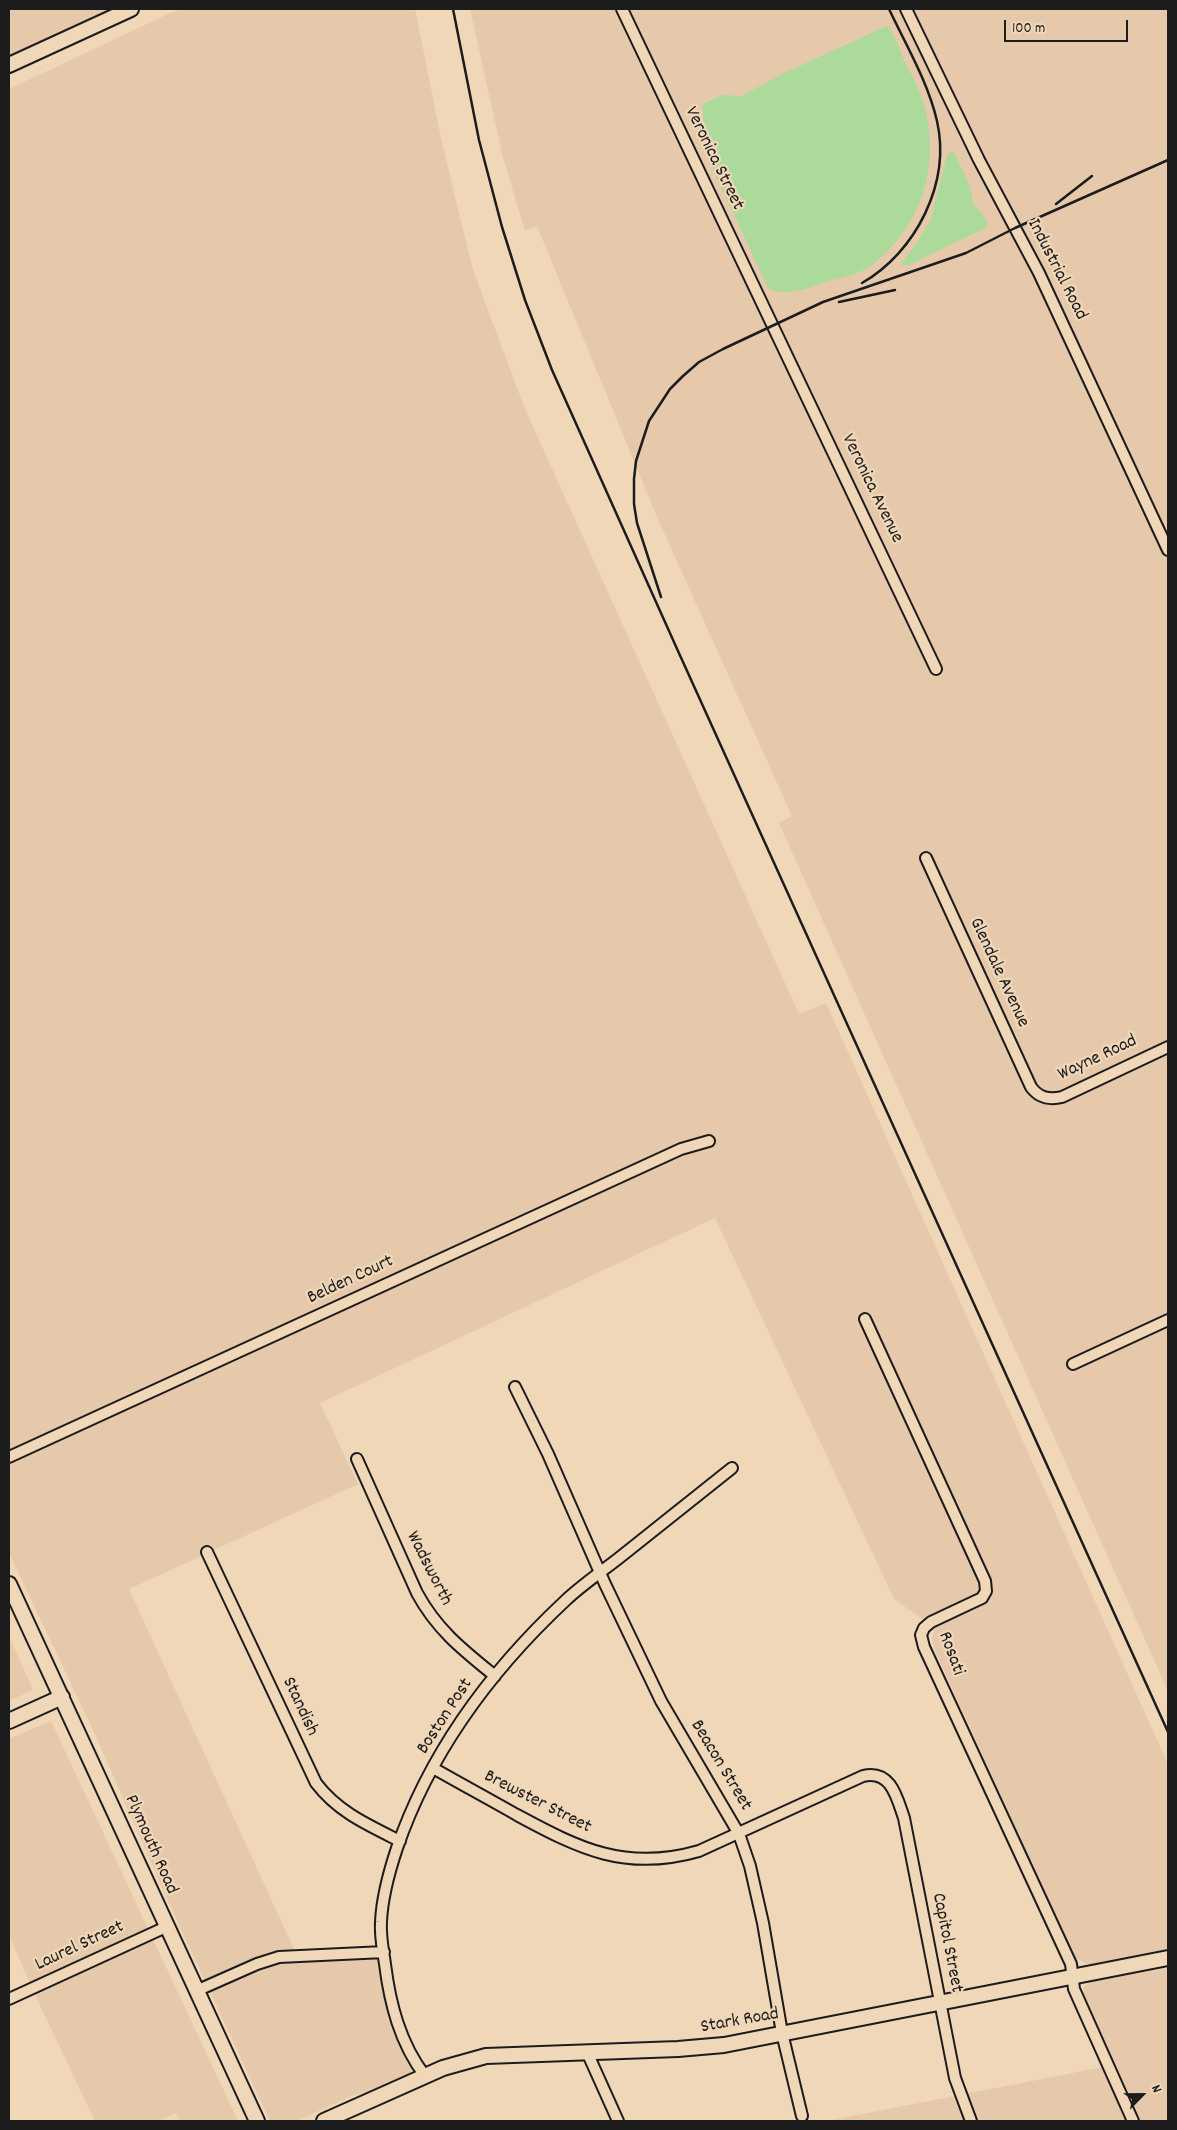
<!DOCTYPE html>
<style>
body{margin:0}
#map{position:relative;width:1177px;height:2130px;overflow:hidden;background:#f0d7b8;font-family:Dekko,sans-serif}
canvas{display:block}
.frame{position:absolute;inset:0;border:10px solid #1c1c1c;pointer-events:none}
.north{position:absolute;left:1117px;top:2070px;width:50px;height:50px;-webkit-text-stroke:4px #f0d7b8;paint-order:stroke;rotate:67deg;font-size:14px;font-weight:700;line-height:20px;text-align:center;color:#1c1c1c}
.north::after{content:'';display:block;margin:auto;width:18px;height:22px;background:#1c1c1c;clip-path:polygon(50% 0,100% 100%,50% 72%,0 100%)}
.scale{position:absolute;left:1004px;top:20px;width:124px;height:22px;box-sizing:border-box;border:2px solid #1c1c1c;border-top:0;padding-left:6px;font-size:15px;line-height:18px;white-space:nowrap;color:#1c1c1c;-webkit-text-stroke:4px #f0d7b8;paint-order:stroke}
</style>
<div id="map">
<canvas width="1177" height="2130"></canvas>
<div class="frame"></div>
<div class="north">N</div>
<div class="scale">100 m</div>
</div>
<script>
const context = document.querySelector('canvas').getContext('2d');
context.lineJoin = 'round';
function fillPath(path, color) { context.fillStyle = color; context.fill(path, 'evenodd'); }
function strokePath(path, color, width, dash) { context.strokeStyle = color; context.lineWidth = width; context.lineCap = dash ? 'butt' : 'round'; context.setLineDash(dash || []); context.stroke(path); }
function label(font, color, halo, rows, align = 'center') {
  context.font = font + ' Dekko,sans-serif'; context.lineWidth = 4.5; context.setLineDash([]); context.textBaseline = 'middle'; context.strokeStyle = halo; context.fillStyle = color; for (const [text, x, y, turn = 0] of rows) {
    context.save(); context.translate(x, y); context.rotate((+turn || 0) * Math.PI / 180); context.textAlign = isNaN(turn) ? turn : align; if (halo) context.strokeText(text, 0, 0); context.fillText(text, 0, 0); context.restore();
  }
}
fillPath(new Path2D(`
 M9 9H109L9 55Z
 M179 9H415L441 139 473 270 525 409 799 1014 826 1003 1168 1764V1949L1093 1964H1086L1075 1957 935 1651 932 1638 935 1628 894 1599 715 1218 320 1403 358 1484 129 1589 298 1958 375 1957 379 1959 413 2067 410 2074 377 2089 351 2096 297 2121H270L168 1901 94 1732 9 1553V89Z
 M470 9H1168V1691L779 823 792 816 657 517 537 226 525 231 503 157Z
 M9 1636 33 1690 9 1701Z
 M51 1721 238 2121H180L176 2113 158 2121H95L36 1997 9 1935V1739Z
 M1168 1968V2121H827L1114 2065 1082 1997 1084 1987 1089 1982Z`), '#e6c8ab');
fillPath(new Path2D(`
 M887 26C895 35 899 49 904 60 913 77 923 96 927 116 935 158 927 201 901 235 891 248 878 263 862 271 850 277 836 278 823 283 807 288 784 298 768 288L702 146 705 131 702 104 723 95 742 96 780 75Z
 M950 152H954L969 184 973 203 983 215 988 225 985 228 909 265H900L919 240 931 219 947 155Z`), '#abda9a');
const street = new Path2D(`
 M622 9 936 669
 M906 9 979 160 1039 273 1168 550
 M926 858 1031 1087C1039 1098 1049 1100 1062 1097L1168 1047
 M865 1319 985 1581 986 1591 982 1598 931 1622 924 1628 921 1635 924 1647 1071 1964 1074 1989 1133 2121
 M1073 1364 1168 1320
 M515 1387 548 1454 605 1584 661 1701 739 1834 750 1866 763 1923 782 2033 802 2116
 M9 1457 681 1149 709 1141
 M357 1459 417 1593C437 1630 463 1650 495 1676
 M207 1552 316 1783C338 1812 368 1825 400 1841
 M433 1768C461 1784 489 1799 517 1815 580 1849 626 1872 699 1851L863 1776C891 1769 897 1798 904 1818L955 2078 971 2121
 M196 1991 257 1964 279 1957 384 1952
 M9 1999 166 1927
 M587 2052 618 2121
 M425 2076C400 2043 390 2004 385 1964 383 1950 380 1936 381 1922 382 1897 389 1872 397 1848 430 1752 492 1669 566 1600 582 1585 601 1572 619 1558 657 1528 694 1498 732 1468`);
const secondary = new Path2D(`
 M9 65 131 9
 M9 1584 257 2121
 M9 1721 62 1697
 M324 2121 443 2068 486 2056 678 2049 724 2045 1168 1958`);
strokePath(street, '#1c1c1c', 14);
strokePath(secondary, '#1c1c1c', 18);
strokePath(street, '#f0d7b8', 10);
strokePath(secondary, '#f0d7b8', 14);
strokePath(new Path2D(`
 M453 9 479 140 502 227 525 300 552 370 678 651 1168 1732
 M1056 204 1092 176
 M862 283C916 252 951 183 937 121 928 82 906 45 889 9
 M839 302 895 290
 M661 597 637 523 634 504V479L636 461 649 421 670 389 683 376 699 362 723 349 823 302 966 253 1015 228 1168 160`), '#1c1c1c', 2.5);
label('19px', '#1c1c1c', '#f0d7b8', [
 ["Veronica Street",713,159,64],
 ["Industrial Road",1056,270,63],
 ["Veronica Avenue",871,489,64],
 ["Glendale Avenue",998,973,65],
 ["Wayne Road",1098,1059,-25],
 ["Belden Court",351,1281,-25],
 ["Wadsworth",428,1569,63],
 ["Rosati",950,1654,70],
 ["Standish",299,1707,65],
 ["Boston Post",446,1717,-57],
 ["Beacon Street",720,1766,59],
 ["Brewster Street",537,1803,27],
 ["Plymouth Road",150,1845,66],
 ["Capitol Street",946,1943,79],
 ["Laurel Street",80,1947,-25],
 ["Stark Road",740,2022,-10]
]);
</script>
